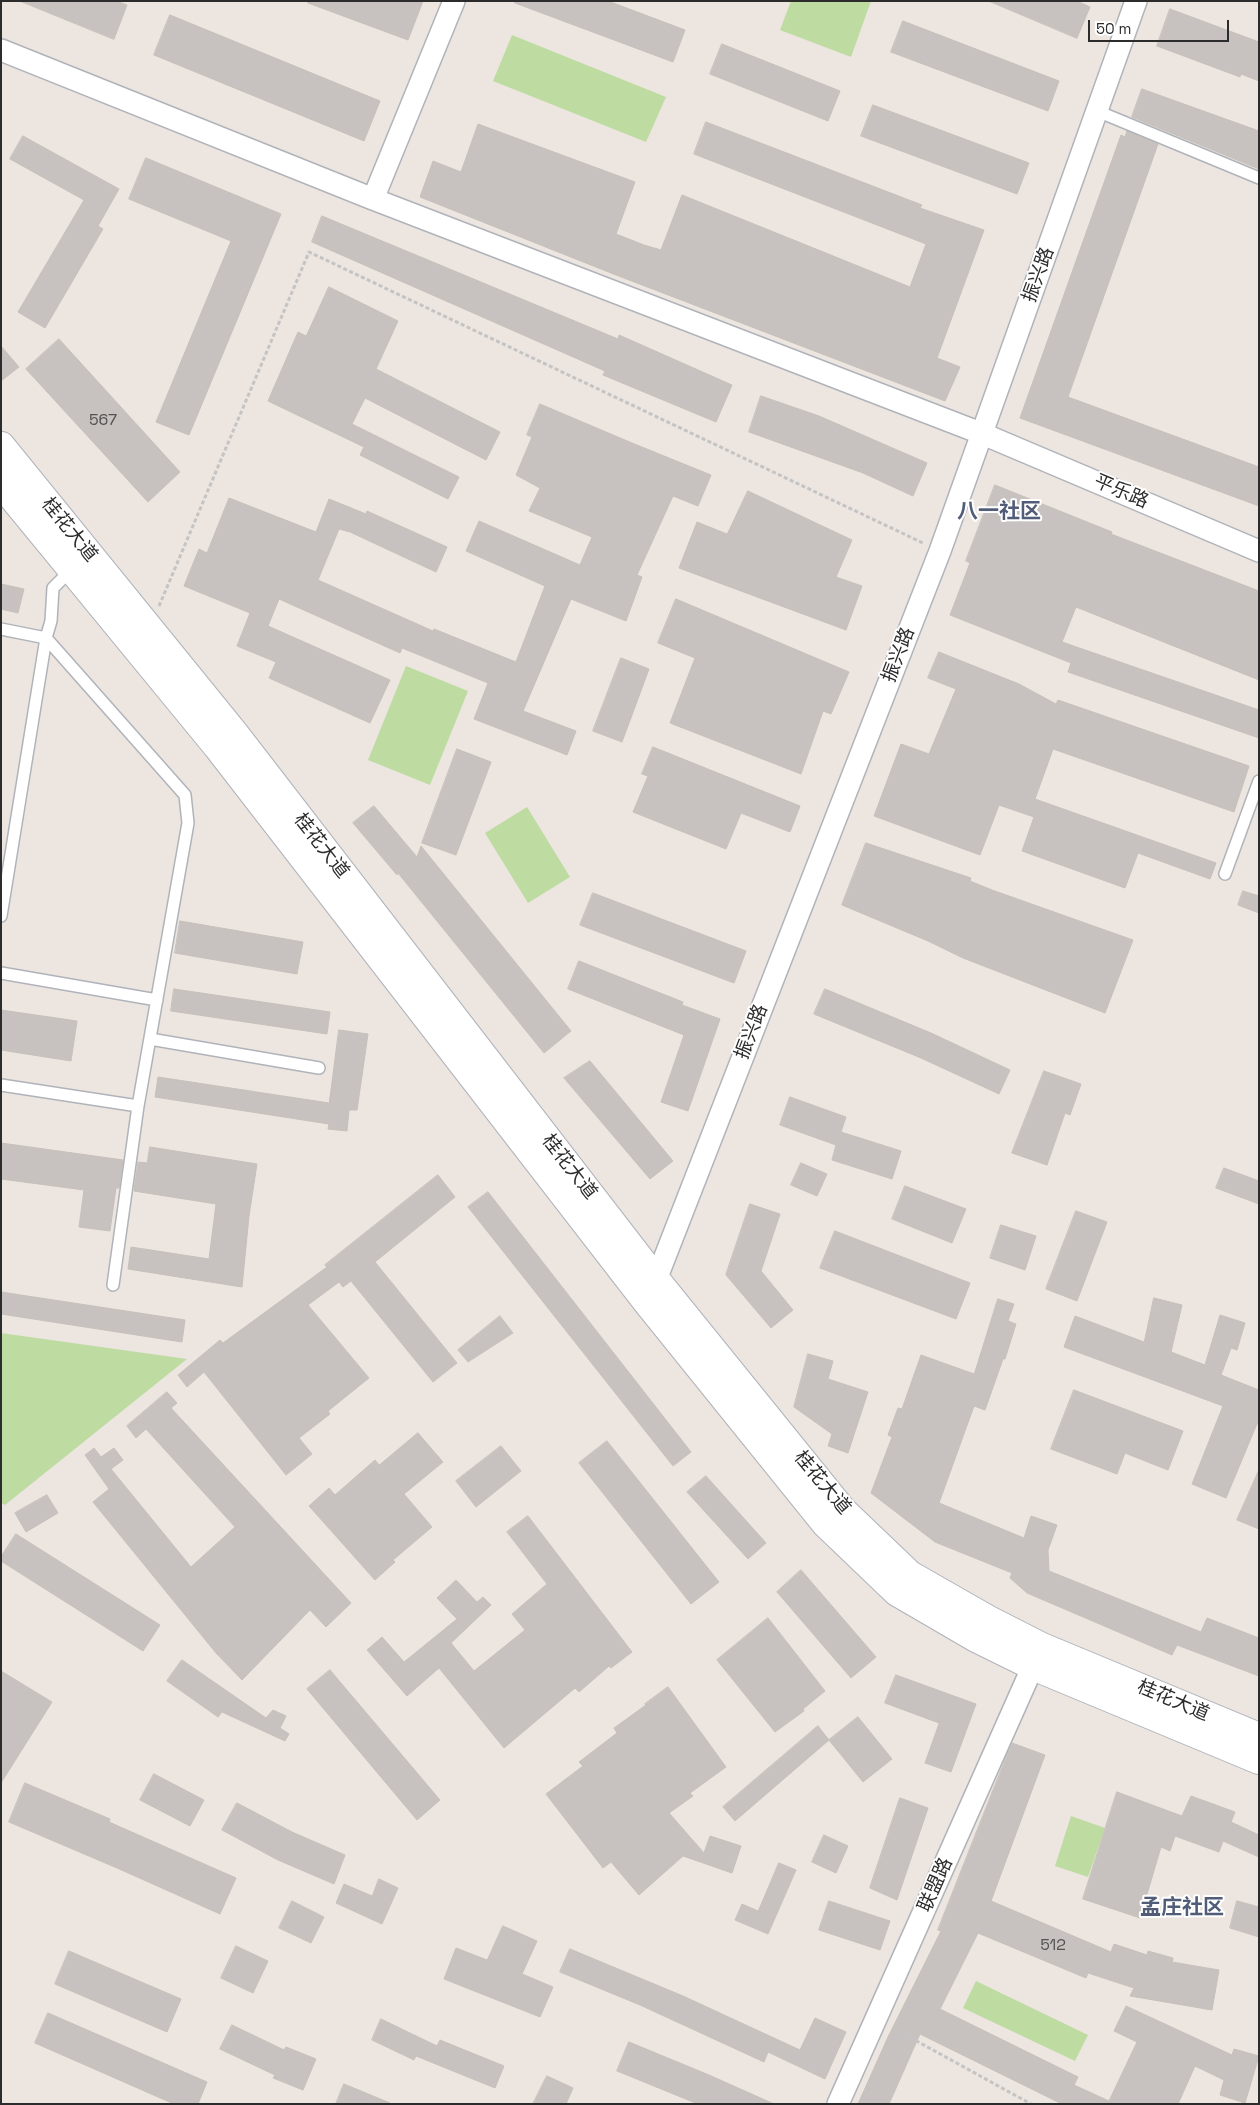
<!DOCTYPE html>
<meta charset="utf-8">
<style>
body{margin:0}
#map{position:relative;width:1260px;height:2105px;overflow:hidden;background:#ece5e0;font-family:"Space Grotesk",sans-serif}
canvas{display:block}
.frame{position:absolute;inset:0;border:2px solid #2c2c2c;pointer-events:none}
.scale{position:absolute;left:1088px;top:20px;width:141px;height:22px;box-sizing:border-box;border:2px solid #2c2c2c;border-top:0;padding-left:6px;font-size:15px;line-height:18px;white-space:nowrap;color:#2c2c2c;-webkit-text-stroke:4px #fff;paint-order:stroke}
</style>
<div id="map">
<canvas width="1260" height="2105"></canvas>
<div class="frame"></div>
<div class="scale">50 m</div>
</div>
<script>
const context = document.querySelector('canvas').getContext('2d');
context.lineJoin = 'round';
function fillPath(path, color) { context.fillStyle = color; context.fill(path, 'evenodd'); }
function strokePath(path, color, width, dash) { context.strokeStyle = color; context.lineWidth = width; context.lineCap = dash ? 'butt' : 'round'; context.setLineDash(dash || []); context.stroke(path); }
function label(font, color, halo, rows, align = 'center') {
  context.font = font + ' "Space Grotesk","Noto Sans SC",sans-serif'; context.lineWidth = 4; context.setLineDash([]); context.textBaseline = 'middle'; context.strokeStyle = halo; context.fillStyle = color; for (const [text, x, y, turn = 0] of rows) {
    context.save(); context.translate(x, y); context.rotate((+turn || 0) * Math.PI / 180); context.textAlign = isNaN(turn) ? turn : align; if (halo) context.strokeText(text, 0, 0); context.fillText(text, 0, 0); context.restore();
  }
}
fillPath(new Path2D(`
 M791 1H871L851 57 780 30Z
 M512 35 666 97 646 142 493 81Z
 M406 666 468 691 430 785 368 760Z
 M527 807 570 877 528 903 485 833Z
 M1 1333 187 1359 5 1505 1 1503Z
 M1071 1816 1105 1828 1088 1877 1055 1866Z
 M976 1981 1088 2035 1075 2061 963 2008Z`), '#bedca2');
const building = new Path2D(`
 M20 1H116L127 5 114 39Z
 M308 1H423L408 40 308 3Z
 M515 1H608L685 30 673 62 515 3Z
 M989 1H1077L1090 7 1077 38Z
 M1170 9 1259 42V81L1241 74 1240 77 1157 46Z
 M170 15 380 101 364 141 154 55Z
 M903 21 1059 81 1048 111 891 52Z
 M722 44 840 91 828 121 710 74Z
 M1142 89 1259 131V169L1132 117Z
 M873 105 1029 163 1017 194 861 136Z
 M706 122 922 205 920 208 984 230 937 358 960 367 945 401 616 275 420 197 433 161 461 172 478 124 635 182 616 234 644 245 661 250 682 195 910 287 926 244 694 154Z
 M1127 131 1158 144 1068 397 1259 467V506L1020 418 1121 135 1125 137Z
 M23 136 119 189 98 226 103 229 45 328 18 312 84 200 10 159Z
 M146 158 281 214 189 435 156 422 231 241 129 199Z
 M322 216 618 339 619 335 732 385 716 422 603 375 605 371 312 242Z
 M329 287 398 321 376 369 500 432 486 460 365 398 352 424 459 477 448 499 360 455 364 447 268 401 298 332 306 336Z
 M59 339 180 472 148 502 26 369Z
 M1 346 19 367 1 381Z
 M761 396 819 416 927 463 913 496 863 473 749 432Z
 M540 404 632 443 711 475 698 506 673 496 637 575 642 577 626 621 571 599 523 711 576 731 567 755 474 719 488 683 402 648 400 653 279 599 268 626 390 680 370 723 269 678 276 662 237 646 250 613 184 586 199 549 207 553 229 498 316 532 329 499 366 514 367 511 447 547 436 572 350 532 339 529 318 580 433 631 434 629 516 662 545 586 466 551 479 521 580 565 592 537 529 511 540 488 516 475 532 437 527 435Z
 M995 485 1112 532 1111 534 1259 591V680L1076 607 1062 642 1259 710V738L1068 672 1071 663 950 615 970 563 966 561Z
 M748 491 852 540 836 577 862 586 846 630 679 568 697 522 727 534Z
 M1 584 24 589 18 613 1 609Z
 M676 599 849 672 831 714 823 711 801 774 670 723 695 658 658 643Z
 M939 652 1019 684 1056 704 1058 700 1249 766 1234 812 1053 749 1035 799 1216 863 1210 879 1138 853 1125 888 1022 851 1034 817 999 805 980 855 874 816 901 744 929 754 956 689 928 678Z
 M621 658 649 669 622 742 593 731Z
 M653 747 800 806 790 832 741 813 726 849 633 812 648 776 642 774Z
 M457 749 491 762 456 855 422 843Z
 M374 806 417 857 421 846 571 1031 544 1053 398 873 397 875 353 823Z
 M866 843 971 878 970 881 992 890 1133 940 1105 1013 963 958 928 941 842 905Z
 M1243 891 1259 896V913L1238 905Z
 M593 893 746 951 734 983 580 925Z
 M180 921 303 942 297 974 175 953Z
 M579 961 683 1002 682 1005 720 1019 688 1111 661 1102 684 1035 568 989Z
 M174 989 330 1012 327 1034 171 1011Z
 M825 989 931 1033 1010 1070 999 1094 921 1058 814 1014Z
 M1 1010 77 1021 71 1061 1 1050Z
 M339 1030 368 1034 357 1110H349L347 1131 328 1129 329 1124 155 1097 158 1077 329 1103Z
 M590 1061 673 1161 650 1179 564 1078Z
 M1044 1071 1081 1084 1070 1115 1065 1113 1047 1165 1012 1153Z
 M790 1097 846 1117 841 1132 901 1151 892 1179 832 1160 836 1145 780 1125Z
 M1 1143 123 1160 119 1188H116L110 1231 79 1227 84 1190 1 1179Z
 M150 1147 257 1164 249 1216 242 1287 128 1269 131 1247 209 1259 216 1204 134 1191 138 1162 147 1163Z
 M801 1163 827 1174 817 1196 791 1185Z
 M1224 1168 1259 1181V1204L1216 1188Z
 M438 1175 455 1197 375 1262 457 1363 433 1382 351 1281 343 1287 339 1282 308 1305 369 1378 328 1411 330 1414 299 1438 312 1454 286 1475 204 1372 187 1387 178 1375 220 1340 223 1343 327 1267 325 1265Z
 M905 1186 966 1209 952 1243 892 1219Z
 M488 1192 691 1452 673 1466 468 1207Z
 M750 1204 780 1214 761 1271 793 1310 771 1328 726 1275Z
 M1076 1211 1107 1222 1077 1301 1046 1289Z
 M1001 1225 1036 1236 1025 1270 990 1258Z
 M835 1231 970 1283 956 1319 820 1268Z
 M1 1292 185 1320 182 1342 1 1314Z
 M1154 1298 1182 1305 1171 1352 1205 1365 1220 1315 1245 1323 1237 1350 1231 1348 1221 1375 1259 1390V1419L1226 1498 1192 1484 1223 1406 1064 1347 1075 1316 1144 1342Z
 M998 1299 1014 1304 1008 1321 1016 1324 1005 1359H1003L985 1410 974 1406 939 1503 1024 1538 1031 1516 1057 1525 1048 1550 1049 1571 1201 1632 1207 1618 1259 1638V1676L1177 1645 1172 1655 1027 1593 1010 1578 1012 1573 935 1542 871 1493 892 1437 888 1435 898 1408 902 1409 921 1355 974 1374Z
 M500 1316 513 1333 468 1362 458 1350Z
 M808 1354 833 1361 828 1379 868 1392 848 1453 828 1446 832 1434 794 1407Z
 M1074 1390 1183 1431 1168 1470 1125 1453 1117 1474 1051 1449Z
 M167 1392 177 1403 171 1408 351 1603 326 1627 310 1610 242 1680 216 1653 93 1502 109 1489 85 1455 94 1448 101 1457 114 1448 123 1460 111 1469 191 1567 235 1527 146 1429 136 1438 127 1426Z
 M418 1433 443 1462 404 1494 432 1527 393 1560 395 1562 375 1580 309 1506 329 1488 335 1495 375 1460 379 1465Z
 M607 1441 719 1582 691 1604 579 1463Z
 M501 1446 521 1471 476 1507 456 1481Z
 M1259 1470V1529L1237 1520Z
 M706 1476 766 1543 748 1559 687 1492Z
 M47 1495 58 1513 26 1532 15 1513Z
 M528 1516 632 1652 611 1668 609 1666 579 1692 575 1688 504 1748 439 1668 407 1696 367 1650 382 1637 404 1662 457 1619 437 1598 456 1580 477 1602 483 1597 491 1605 451 1643 474 1671 525 1630 512 1614 547 1584 507 1532Z
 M16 1534 160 1625 143 1651 1 1561V1557Z
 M801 1570 876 1657 851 1678 777 1592Z
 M768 1618 825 1691 803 1709 804 1711 775 1732 717 1660Z
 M182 1660 266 1718 273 1710 286 1716 280 1728 289 1734 285 1741 222 1712 218 1717 167 1681Z
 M330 1670 440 1800 417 1820 307 1689Z
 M1 1671 52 1702 1 1783Z
 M896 1675 976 1704 951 1772 925 1763 940 1721 939 1723 885 1703Z
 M668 1687 726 1767 690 1793 693 1796 669 1813 704 1853 710 1836 741 1846 732 1873 683 1856 639 1895 611 1862 603 1868 546 1794 583 1766 579 1762 617 1733 614 1728 646 1705 645 1704Z
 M858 1717 892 1759 863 1782 829 1740Z
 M818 1726 829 1740 735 1821 723 1807Z
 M1012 1743 1045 1755 991 1901 1111 1952 1114 1944 1147 1955 1148 1951 1173 1958 1172 1962 1219 1970 1212 2010 1130 1996 1134 1988 1088 1973 1086 1978 978 1933 940 2009 1078 2077 1074 2085 1109 2101 1137 2042 1114 2031 1126 2006 1232 2055 1234 2049 1259 2056 1245 2103 1220 2095 1224 2080 1195 2066 1178 2104H1062L920 2034 889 2104H858L888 2037 941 1931 938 1930Z
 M154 1774 204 1800 190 1826 140 1800Z
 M25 1783 110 1819 109 1822 236 1878 220 1914 117 1868 9 1822Z
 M1117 1792 1182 1816 1191 1796 1235 1812 1231 1822 1259 1835V1857L1223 1841 1219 1852 1175 1836 1170 1851 1161 1847 1140 1918 1083 1899Z
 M900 1798 928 1808 897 1900 870 1888Z
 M237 1803 292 1832 345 1855 334 1884 278 1860 222 1830Z
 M824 1835 848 1846 836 1873 812 1862Z
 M779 1863 796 1870 768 1934 735 1920 742 1904 758 1911Z
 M379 1879 398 1888 382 1924 336 1903 344 1884 372 1896Z
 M292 1901 324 1917 311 1943 279 1928Z
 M829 1901 890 1921 880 1950 819 1930Z
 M1237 1901 1259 1907V1937L1230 1928Z
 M503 1926 537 1941 522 1974 553 1987 540 2017 444 1979 456 1948 487 1960Z
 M236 1946 268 1961 253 1993 221 1978Z
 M570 1949 683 1996 800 2050 815 2018 846 2032 825 2079 768 2052 764 2062 640 2005 560 1972Z
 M69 1951 181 1999 167 2032 55 1984Z
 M48 2013 207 2082 198 2104H174L35 2043Z
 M381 2019 437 2046 440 2040 504 2066 495 2088 416 2056 414 2060 372 2040Z
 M232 2025 284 2050 286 2047 316 2059 303 2090 273 2078 275 2075 220 2049Z
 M629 2042 709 2075 774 2104H698L617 2071Z
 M547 2076 573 2088 566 2104H533Z
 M344 2084 390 2103V2104H336Z`);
fillPath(building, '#c7c2bf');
strokePath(building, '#c7c0b9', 1);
const lane = new Path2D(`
 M1097 111 1259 178
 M1 629 46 638 185 795 188 823 138 1106 1 1085
 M1225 874 1259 781
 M1 916 46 638 51 621 53 588 72 569
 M1 973 157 1000
 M150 1039 319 1068
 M113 1285 138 1106`);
const street = new Path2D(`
 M1 50 373 199 454 1
 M373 199 983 434 1259 551
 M652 1290 940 551 1136 1
 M838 2104 1033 1666`);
const secondary = new Path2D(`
 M1 446 234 733 656 1280 842 1510 910 1575 987 1619 1042 1647 1259 1737
 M1 483 217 746 647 1302 826 1524 897 1592 976 1638 1033 1666 1259 1760`);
strokePath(lane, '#b0b3ba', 14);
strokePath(street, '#b0b3ba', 24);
strokePath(secondary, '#b0b3ba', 30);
strokePath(new Path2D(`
 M159 606 309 252 923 543
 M893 2028 1031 2104`), '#c4c4c4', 3, [4, 2.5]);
strokePath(lane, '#fff', 11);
strokePath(street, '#fff', 21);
strokePath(secondary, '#fff', 28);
label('16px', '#535251', null, [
 ["567",103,421],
 ["512",1053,1946]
]);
label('19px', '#2c2c2c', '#fff', [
 ["振兴路",1039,275,-70],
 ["平乐路",1121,492,23],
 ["桂花大道",69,530,51],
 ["振兴路",899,655,-69],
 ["桂花大道",321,846,52],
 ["振兴路",752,1032,-69],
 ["桂花大道",569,1167,52],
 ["桂花大道",822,1483,50],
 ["桂花大道",1173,1701,23],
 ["联盟路",936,1885,-66]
]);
label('bold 21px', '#515d78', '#fff', [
 ["八一社区",999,512],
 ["孟庄社区",1182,1908]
]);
</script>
